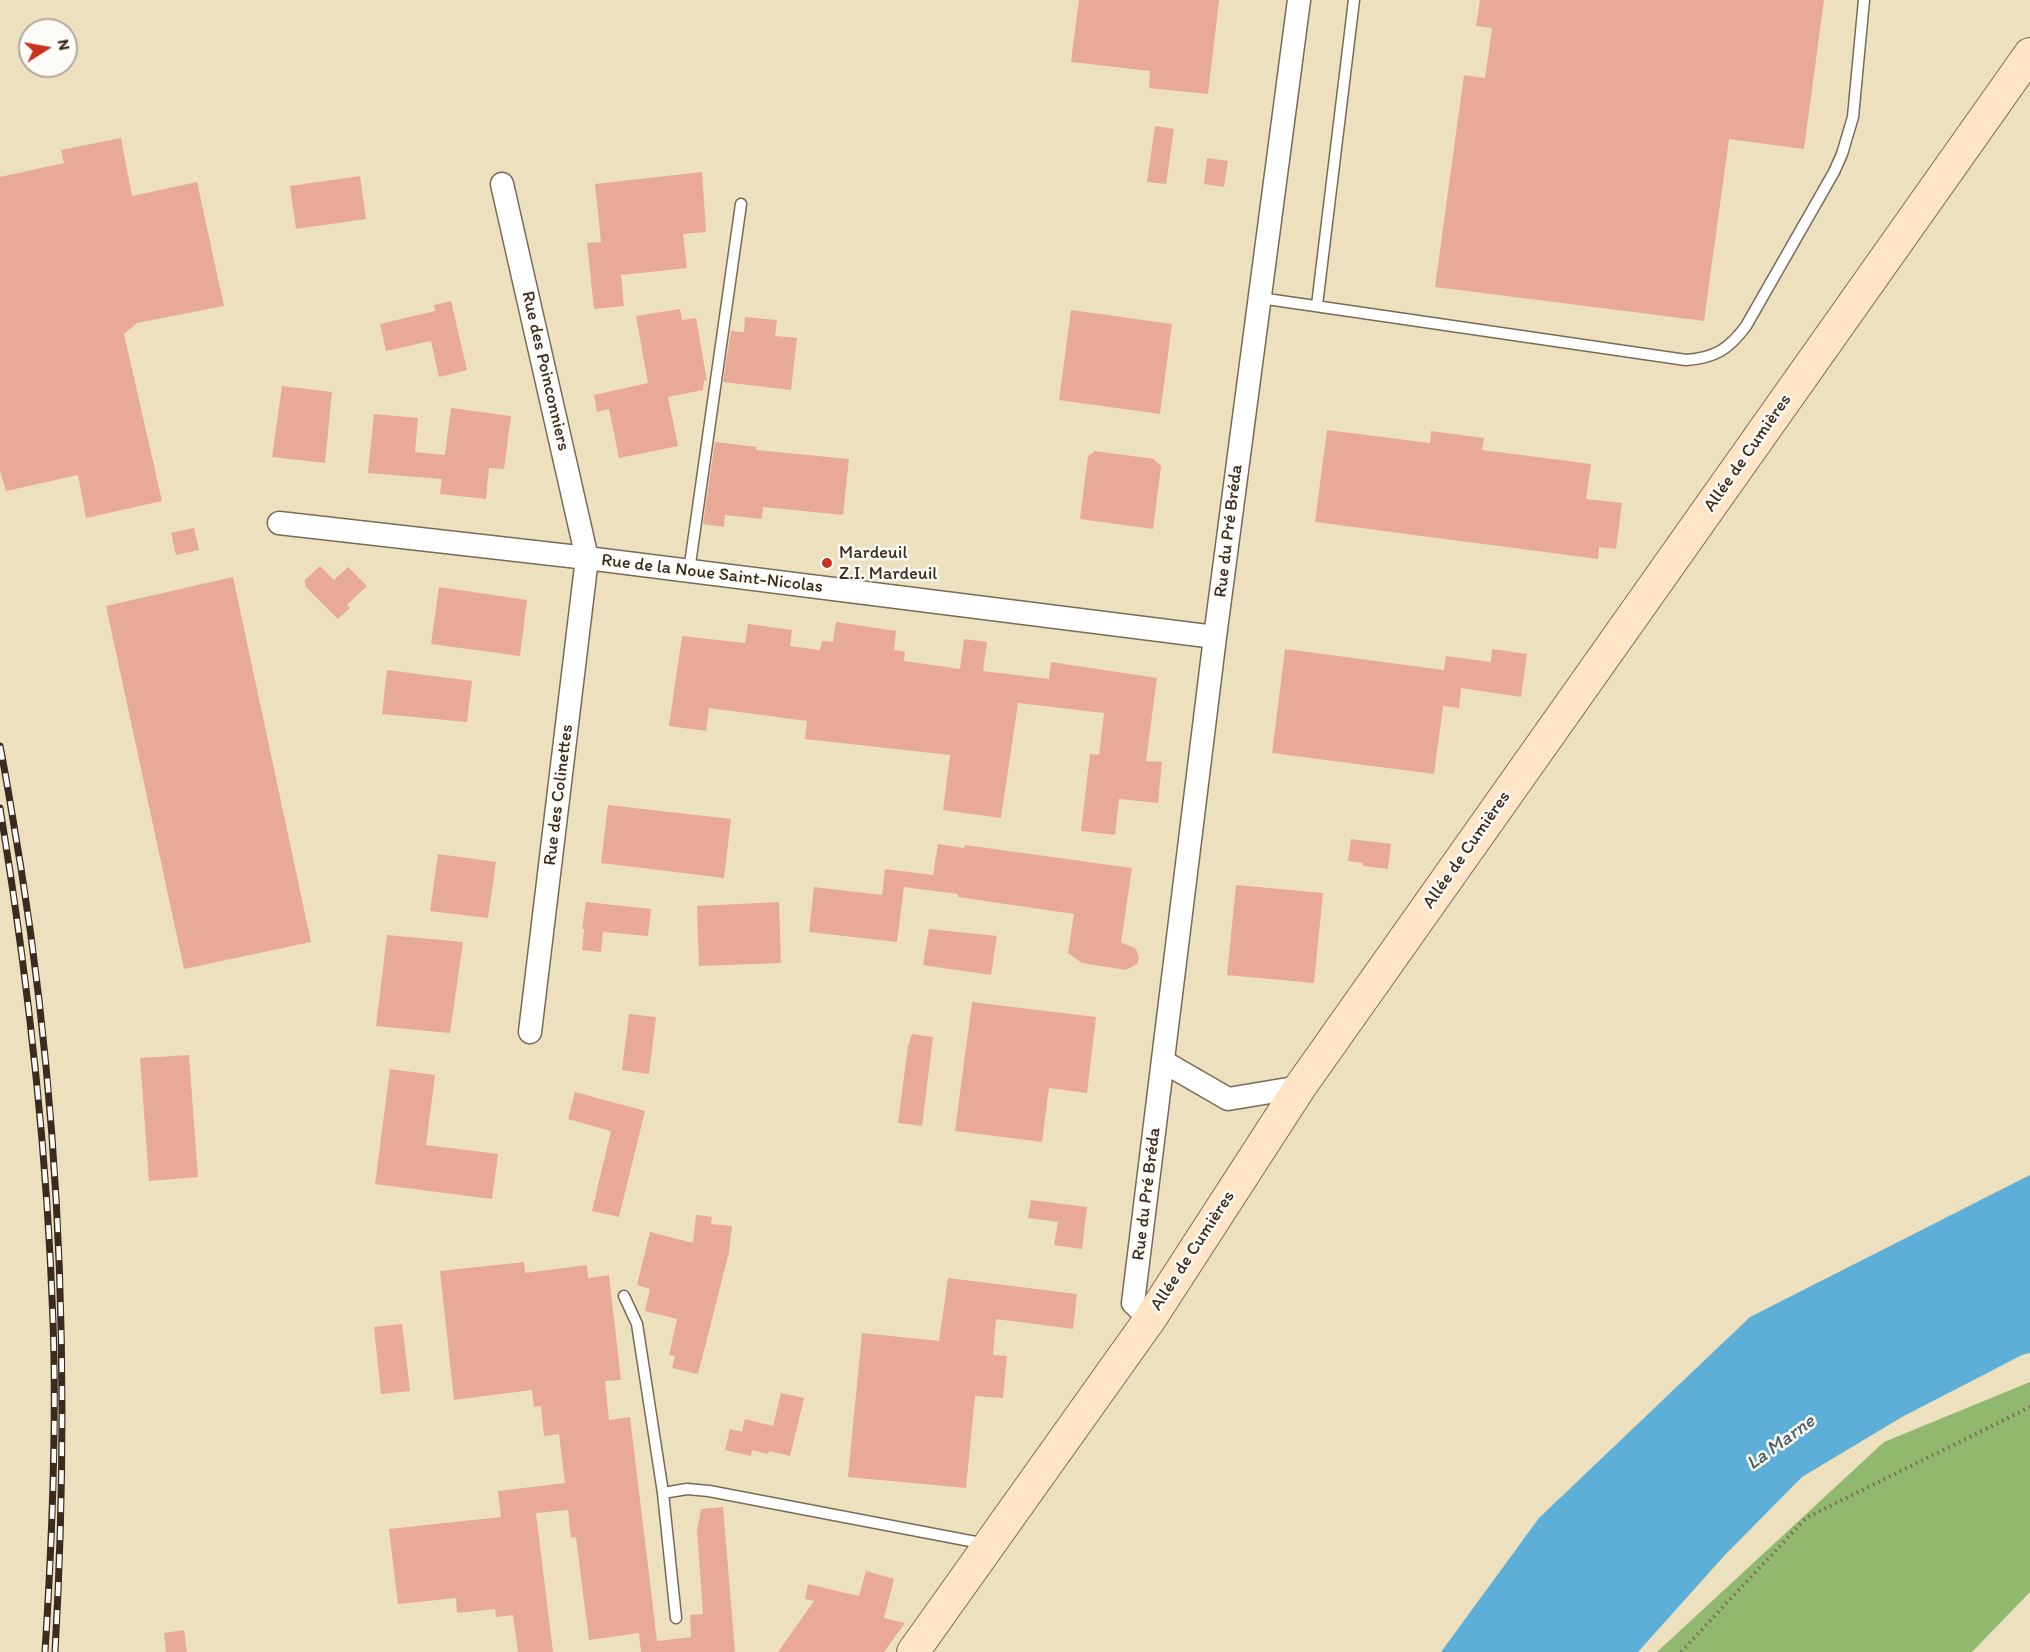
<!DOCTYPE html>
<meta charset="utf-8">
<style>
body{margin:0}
#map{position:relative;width:2030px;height:1652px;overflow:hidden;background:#ede0bf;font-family:Itim,sans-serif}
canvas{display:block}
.north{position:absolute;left:18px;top:18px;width:60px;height:60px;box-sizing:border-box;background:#fdfcf7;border:2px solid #afa8a0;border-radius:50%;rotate:79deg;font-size:16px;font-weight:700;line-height:24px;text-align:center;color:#3b2a1e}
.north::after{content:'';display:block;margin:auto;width:21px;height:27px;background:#c8321e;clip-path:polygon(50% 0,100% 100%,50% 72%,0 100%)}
</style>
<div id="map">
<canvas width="2030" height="1652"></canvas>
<div class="north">N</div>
</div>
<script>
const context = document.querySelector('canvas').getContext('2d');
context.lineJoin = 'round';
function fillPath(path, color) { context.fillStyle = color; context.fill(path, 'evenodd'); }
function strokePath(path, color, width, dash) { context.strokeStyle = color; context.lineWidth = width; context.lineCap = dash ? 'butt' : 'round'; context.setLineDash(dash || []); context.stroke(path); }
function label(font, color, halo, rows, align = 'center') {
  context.font = font + ' Itim,sans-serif'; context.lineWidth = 5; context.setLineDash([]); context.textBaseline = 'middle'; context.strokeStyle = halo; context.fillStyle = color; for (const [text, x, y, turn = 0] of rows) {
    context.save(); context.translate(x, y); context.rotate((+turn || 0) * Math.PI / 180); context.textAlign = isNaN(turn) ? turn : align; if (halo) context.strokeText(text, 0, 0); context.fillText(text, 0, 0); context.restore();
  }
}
fillPath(new Path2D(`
 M2030 1382V1592L1972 1652H1657L1884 1442Z`), '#90b86e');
fillPath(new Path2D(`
 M2030 1175V1353L2022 1355 1902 1417 1802 1477 1724 1556 1638 1652H1441L1539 1518 1750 1317Z`), '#5eafd8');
fillPath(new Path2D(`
 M1079 0H1219L1208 94 1149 88 1150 71 1071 62Z
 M1480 0H1824L1804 149 1729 139 1704 321 1435 287 1464 75 1485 78 1492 28 1476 26Z
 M1155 126 1174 129 1166 184 1147 182Z
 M121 138 132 196 197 182 224 306 137 323 124 334 162 501 86 518 78 475 6 491 0 471V177L64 163 61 150Z
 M1207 158 1228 161 1224 187 1204 184Z
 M702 172 706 232 683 234 687 268 621 275 624 306 594 309 587 243 601 242 595 184Z
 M360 176 366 219 296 229 290 186Z
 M451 301 467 370 439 377 431 341 386 351 380 324 435 311 434 305Z
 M680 309 682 320 696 318 707 381 704 380 703 390 668 397 678 446 619 458 609 409 597 412 594 395 648 383 636 316Z
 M1071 310 1172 324 1160 414 1059 400Z
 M745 317 777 320 775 336 797 338 791 390 723 382 731 331 744 332Z
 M282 386 332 392 325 463 272 457Z
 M451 408 511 416 504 469 489 468 486 499 440 494 442 479 368 473 374 414 418 418 415 452 445 455Z
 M1327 430 1430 443 1431 431 1484 438 1482 450 1591 464 1586 499 1622 503 1616 549 1599 547 1598 559 1315 522Z
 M715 442 757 447 756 450 849 459 843 515 763 507 762 519 725 515 724 527 703 524Z
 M1095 451 1154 459 1161 466 1153 529 1080 519 1088 456Z
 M194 528 199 550 176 555 171 533Z
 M320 566 334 580 348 567 367 586 347 605 350 608 338 619 305 586V580Z
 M233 577 311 942 184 969 106 606Z
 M439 587 527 600 520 656 431 644Z
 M836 622 896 631 894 650 905 652 904 661 960 669 964 639 987 642 983 671 1049 679 1051 662 1157 678 1146 761 1162 762 1158 803 1119 799 1115 835 1081 831 1090 754 1099 755 1104 713 1018 703 1001 818 943 810 950 755 805 739 807 721 709 708 706 731 669 726 682 636 745 643 748 624 792 630 790 646 820 650 822 641 833 642Z
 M1285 649 1444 670 1446 656 1491 662 1492 649 1527 654 1521 697 1461 688 1459 708 1443 706 1434 774 1272 753Z
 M387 670 472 681 467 722 382 714Z
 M608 805 731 819 724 878 601 863Z
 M1351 839 1391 844 1388 869 1363 866V863L1348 861Z
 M938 844 964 848 965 845 1132 868 1121 942 1136 949 1139 958 1137 964 1126 970 1082 963 1068 953 1074 914 958 897V894L904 887 897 942 809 932 814 887 882 895 885 869 933 875Z
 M438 854 496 862 488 918 430 911Z
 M1236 885 1323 893 1314 983 1227 975Z
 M586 902 651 909 648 936 603 932 601 952 582 950 584 929H582Z
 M779 902 781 963 699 966 697 906Z
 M929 929 997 936 991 975 923 965Z
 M387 935 463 942 450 1033 376 1026Z
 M972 1002 1096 1017 1087 1093 1049 1088 1042 1142 955 1131Z
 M629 1014 656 1017 649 1074 622 1070Z
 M912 1034 933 1037 922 1126 898 1123 908 1046Z
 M189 1055 198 1177 149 1181 140 1058Z
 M390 1069 435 1075 426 1145 498 1154 492 1199 375 1184Z
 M575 1092 645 1111 619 1217 592 1211 611 1131 568 1119Z
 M1031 1200 1087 1207 1082 1249 1054 1245 1058 1222 1028 1218Z
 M696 1215 712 1217 711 1224 732 1226 729 1252 698 1374 672 1368 675 1356 669 1355 677 1319 645 1311 650 1289 637 1285 650 1232 693 1243Z
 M524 1262 525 1273 587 1265 588 1278 609 1275 621 1380 605 1381 609 1420 630 1417 657 1641 691 1637 690 1615 703 1614 697 1530 701 1509 723 1507 735 1652H641L639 1633 589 1640 576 1537 571 1538 568 1510 536 1513 553 1652H518L513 1615 496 1617 495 1609 457 1613 456 1598 398 1604 389 1529 501 1517 498 1491 565 1483 559 1434 544 1436 541 1406 534 1407 532 1390 454 1400 440 1271Z
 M948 1278 1077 1294 1073 1329 996 1319 993 1355 1007 1356 1003 1398 975 1396 966 1488 848 1477 862 1333 939 1341Z
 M402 1324 410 1391 381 1394 374 1327Z
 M781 1393 804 1398 790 1456 769 1451 768 1454 752 1450 751 1456 725 1450 730 1429 742 1432 745 1419 773 1426Z
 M866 1571 894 1579 884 1618 905 1623 884 1652H778L814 1601 805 1599 808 1584 859 1596Z
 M184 1630 187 1652H166L164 1633Z`), '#e8aa96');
const lane = new Path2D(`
 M1260 298 1686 360C1715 358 1729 349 1746 326L1834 172 1842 154 1853 117 1864 0
 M1317 305 1354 0
 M689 571 741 204
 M624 1296 637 1324 663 1493
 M676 1618 663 1493 687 1489 709 1491 986 1544`);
const street = new Path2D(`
 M502 184 587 558 530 1032
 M279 523 587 558 1215 637
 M1164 1062 1228 1099 1300 1087
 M1150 1319 1133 1303 1215 637 1299 0`);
const secondary = new Path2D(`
 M913 1652 1150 1319 1300 1087 2030 54`);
strokePath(lane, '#796a56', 13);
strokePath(street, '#796a56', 25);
strokePath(secondary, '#796a56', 34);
strokePath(new Path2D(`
 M1681 1652 1806 1518 2030 1407`), '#796a56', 4, [1.5, 4.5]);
strokePath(lane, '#fff', 10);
strokePath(street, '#fff', 22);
strokePath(secondary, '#ffe4c6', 32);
const rail = new Path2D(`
 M0 746C8 786 14 827 21 868 62 1127 70 1390 55 1652
 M0 808C28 978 47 1149 53 1321 57 1431 52 1542 45 1652`);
strokePath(rail, '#3b2a1e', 7);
strokePath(rail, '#fdfcf7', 4.5, [14]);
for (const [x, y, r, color] of [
 [827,563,6,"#c8321e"]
]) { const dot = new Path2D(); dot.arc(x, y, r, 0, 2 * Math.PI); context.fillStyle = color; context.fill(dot); strokePath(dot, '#fdfcf7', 2); }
label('18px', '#3b2a1e', '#fdfcf7', [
 ["Rue des Poinconniers",545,371,77],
 ["Allée de Cumières",1748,453,-55],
 ["Rue du Pré Bréda",1229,531,-83],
 ["Rue de la Noue Saint-Nicolas",712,574,7],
 ["Rue des Colinettes",559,795,-83],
 ["Allée de Cumières",1467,850,-55],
 ["Rue du Pré Bréda",1147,1194,-83],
 ["Allée de Cumières",1193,1251,-57]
]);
label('18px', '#3b2a1e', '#fdfcf7', [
 ["Mardeuil",839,553],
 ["Z.I. Mardeuil",839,574]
], 'left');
label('italic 20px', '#495f68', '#fdfcf7', [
 ["La Marne",1781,1443,-36]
]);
</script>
